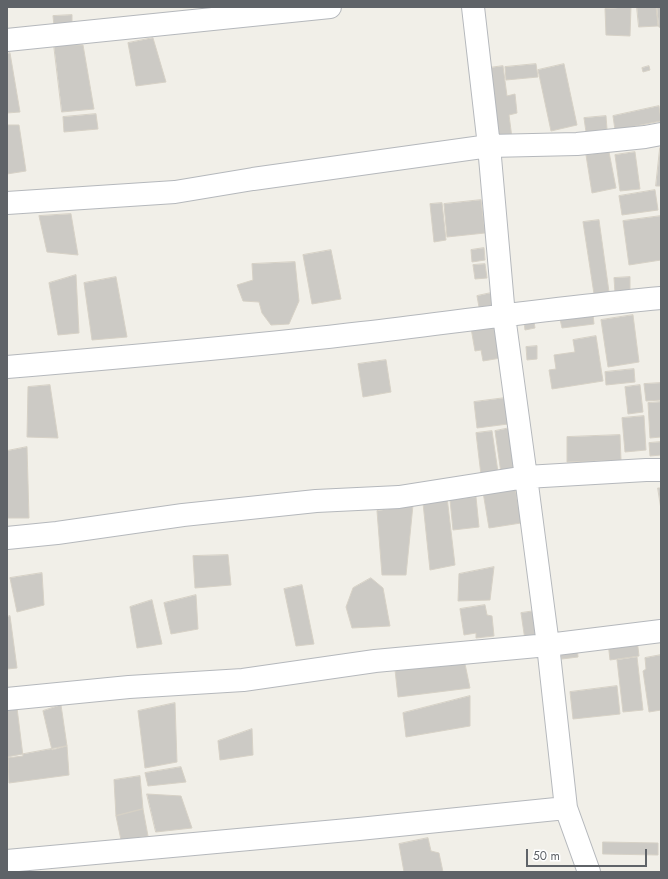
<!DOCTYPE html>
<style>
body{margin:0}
#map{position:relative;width:668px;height:879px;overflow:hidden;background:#f1efe8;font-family:Jost,sans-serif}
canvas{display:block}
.frame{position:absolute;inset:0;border:8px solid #5f6368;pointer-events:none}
.scale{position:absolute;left:526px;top:849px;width:121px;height:18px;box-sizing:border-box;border:2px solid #5f6368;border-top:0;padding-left:5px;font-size:12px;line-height:14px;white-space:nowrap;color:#5f6368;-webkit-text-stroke:3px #fff;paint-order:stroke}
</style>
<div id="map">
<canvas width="668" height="879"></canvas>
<div class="frame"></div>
<div class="scale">50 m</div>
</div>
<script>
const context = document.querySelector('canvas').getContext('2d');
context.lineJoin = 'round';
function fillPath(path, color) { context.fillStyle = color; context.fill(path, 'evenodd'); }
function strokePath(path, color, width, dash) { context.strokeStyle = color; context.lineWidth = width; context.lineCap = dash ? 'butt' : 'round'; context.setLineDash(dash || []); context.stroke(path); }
const building = new Path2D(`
 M631 7 630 36 606 35 605 9Z
 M637 7H656L658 26 639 27Z
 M657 7H661V28L659 27Z
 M72 15V25L54 26 53 16Z
 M153 38 166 82 136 86 128 43Z
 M54 45H83L94 109 62 112Z
 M10 53 20 112 7 113V54Z
 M536 64 538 77 506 80 505 67Z
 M564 64 577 125 551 131 538 70Z
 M503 66 507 96 515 94 517 113 509 115 512 138 499 140 489 68Z
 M649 66 650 70 643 72 642 68Z
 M659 106 661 121 615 130 613 116Z
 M96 114 98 129 64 132 63 117Z
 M606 116 607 129 586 132 584 118Z
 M7 125H19L26 171 7 174Z
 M660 148 661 149V186H656Z
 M609 152 616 188 592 193 586 155Z
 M635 152 640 189 620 191 615 155Z
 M655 190 658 210 622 215 619 196Z
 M481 200 485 233 447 237 444 204Z
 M442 203 446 240 434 242 430 204Z
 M71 214 78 255 47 252 39 216Z
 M661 216V260L629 265 623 221Z
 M599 220 609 292 594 294 583 222Z
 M484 248 485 260 472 262 471 250Z
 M331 250 341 299 312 304 303 255Z
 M295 262 299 301 289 324 271 325 262 313 259 302 243 301 237 285 253 280 252 264Z
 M485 264 487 278 475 279 473 265Z
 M76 275 79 333 58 335 49 283Z
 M116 277 127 337 92 340 84 283Z
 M630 277V292L615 293 614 278Z
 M491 293 493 305 479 307 477 296Z
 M593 314 594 324 562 328 560 319Z
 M633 315 639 362 608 367 601 320Z
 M534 321 535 328 525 330 524 322Z
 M495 324 501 358 483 361 481 350 475 351 471 328Z
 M596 336 603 381 552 389 549 370 556 369 554 355 575 352 573 340Z
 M537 346V359L527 360 526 347Z
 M386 360 391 392 363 397 358 364Z
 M634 369 635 382 606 385 605 372Z
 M661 383V400L646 401 644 384Z
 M50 385 58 438 27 437 28 387Z
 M640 385 643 412 628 414 625 387Z
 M505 398 508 424 477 428 474 402Z
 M661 402V437L650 438 648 403Z
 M644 416 646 450 625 452 622 418Z
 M510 428 516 471 501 473 495 431Z
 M492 431 498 472 481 475 476 433Z
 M620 435 621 460 567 462V437Z
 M661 442V455L650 456 649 443Z
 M27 447 29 518H7V451Z
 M515 487 521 523 489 528 483 492Z
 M658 488H661V509Z
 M447 497 455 565 430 570 423 503Z
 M476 497 479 527 453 530 450 500Z
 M413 505 406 575H382L377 511Z
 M228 555 231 585 195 588 193 556Z
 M494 567 490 600 458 601 459 574Z
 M42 573 44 605 17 612 10 578Z
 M371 578 383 588 390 626 352 628 346 607 353 588Z
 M302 585 314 644 296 646 284 589Z
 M196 595 198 629 171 634 164 603Z
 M152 600 162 644 137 648 130 607Z
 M485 605 487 615 492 616 494 636 476 638V633L464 635 460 609Z
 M535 611 540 638 525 640 521 613Z
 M10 616 17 668 7 669V617Z
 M637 639 639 656 610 660 608 642Z
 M577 645 578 657 562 659 560 648Z
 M661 655V710L649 712 643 671 646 669 645 658Z
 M637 657 643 710 623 712 617 660Z
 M464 659 470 688 398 697 395 670Z
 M617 686 620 714 573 719 570 692Z
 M470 696V726L406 737 403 713Z
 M175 703 177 762 145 768 138 711Z
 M61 705 67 746 52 750 43 711Z
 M17 708 23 756 7 758V710Z
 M252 729 253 755 220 760 218 741Z
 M67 746 69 775 9 783 8 757Z
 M181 767 186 782 148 786 145 773Z
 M140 776 143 809 116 816 114 780Z
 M147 794 181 796 192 828 156 832Z
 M143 809 148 836 121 840 116 816Z
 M428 838 431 851 439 853 443 872H404L399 844Z
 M603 842 658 843V855L603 854Z`);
fillPath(building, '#cccac5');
strokePath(building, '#d6d1c6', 1);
const minor = new Path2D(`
 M473 7 489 146 504 316 526 477 548 645 566 808 589 872
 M7 40 330 7
 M7 203 175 192 253 179 489 146 577 144 645 137 661 134
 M7 367C126 357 244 347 362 333 462 321 561 307 661 298
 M7 538 57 533 183 515 316 501 399 497 526 477 646 470H661
 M7 699 129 687 243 680 375 661 548 645 661 631
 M7 861 359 829 566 808`);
strokePath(minor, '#b5b8bc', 24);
strokePath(minor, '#fff', 22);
</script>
